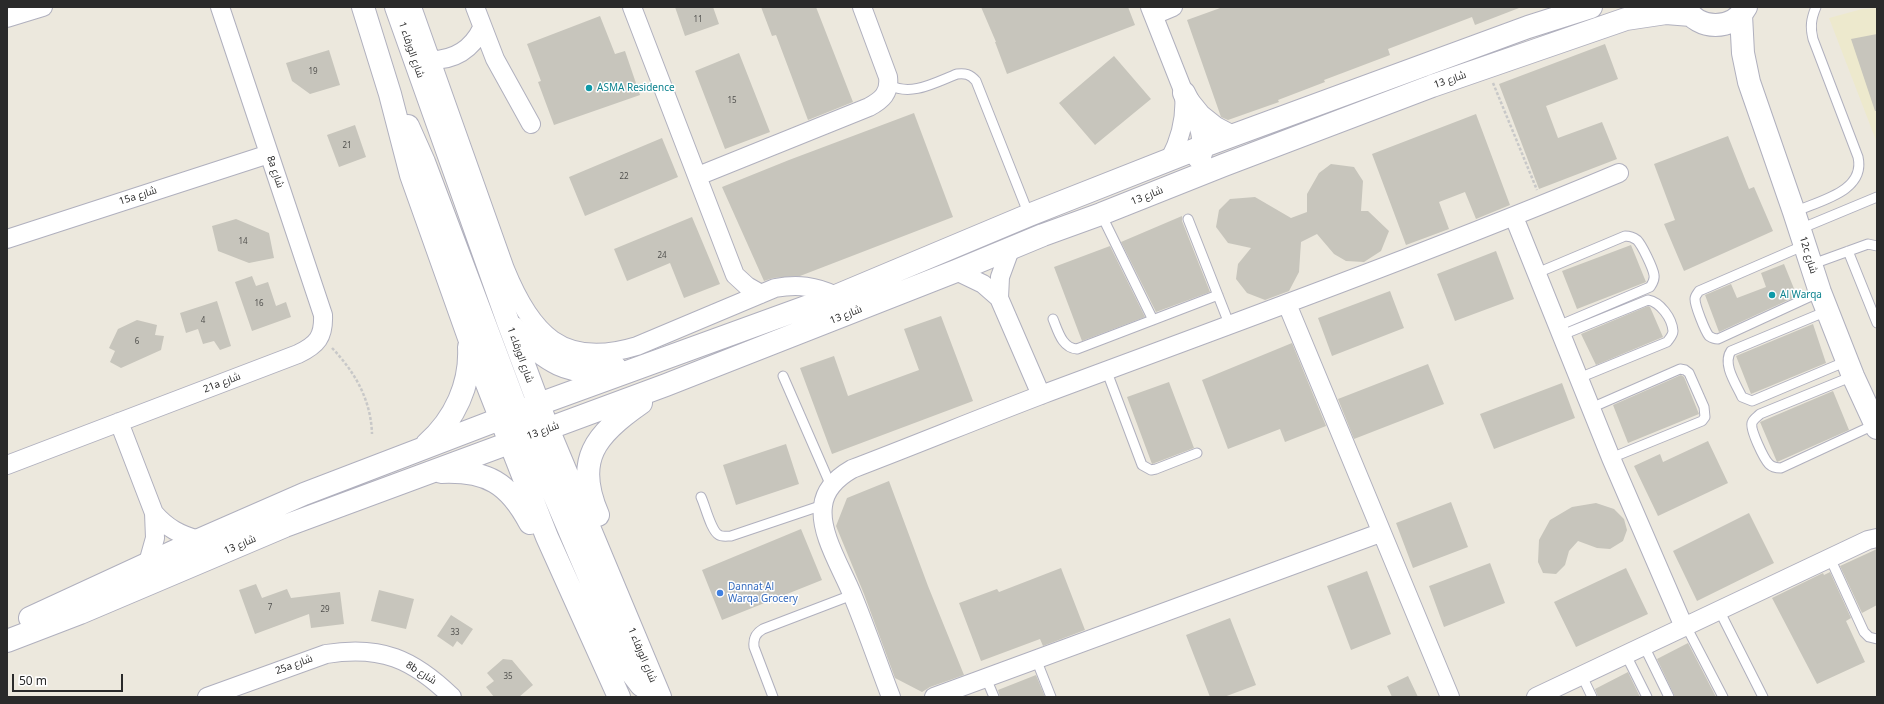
<!DOCTYPE html>
<meta charset="utf-8">
<style>
body{margin:0}
#map{position:relative;width:1884px;height:704px;overflow:hidden;background:#ece8dd;font-family:"Noto Sans",sans-serif}
canvas{display:block}
.frame{position:absolute;inset:0;border:8px solid #2a2a2a;pointer-events:none}
.scale{position:absolute;left:12px;top:674px;width:111px;height:18px;box-sizing:border-box;border:2px solid #2a2a2a;border-top:0;padding-left:5px;font-size:12px;line-height:14px;white-space:nowrap;color:#2a2a2a;-webkit-text-stroke:3px #fff;paint-order:stroke}
</style>
<div id="map">
<canvas width="1884" height="704"></canvas>
<div class="frame"></div>
<div class="scale">50 m</div>
</div>
<script>
const context = document.querySelector('canvas').getContext('2d');
context.lineJoin = 'round';
function fillPath(path, color) { context.fillStyle = color; context.fill(path, 'evenodd'); }
function strokePath(path, color, width, dash) { context.strokeStyle = color; context.lineWidth = width; context.lineCap = dash ? 'butt' : 'round'; context.setLineDash(dash || []); context.stroke(path); }
function label(font, color, halo, rows, align = 'center') {
  context.font = font + ' "Noto Sans",Cairo,sans-serif'; context.lineWidth = 3; context.setLineDash([]); context.textBaseline = 'middle'; context.strokeStyle = halo; context.fillStyle = color; for (const [text, x, y, turn = 0] of rows) {
    context.save(); context.translate(x, y); context.rotate((+turn || 0) * Math.PI / 180); context.textAlign = isNaN(turn) ? turn : align; if (halo) context.strokeText(text, 0, 0); context.fillText(text, 0, 0); context.restore();
  }
}
fillPath(new Path2D(`
 M1877 8V143L1829 18 1862 9Z`), '#ede9cd');
fillPath(new Path2D(`
 M675 7H713L719 24 685 36Z
 M761 7H816L853 102 808 120 776 35 772 36Z
 M981 7H1128L1135 25 1007 74 995 42H996Z
 M1223 7H1519V8L1475 25 1472 17 1388 49 1390 55 1324 80 1325 82 1278 100 1279 102 1228 120 1221 117 1187 20Z
 M600 16 615 54 625 51 640 95 554 125 538 82 541 81 527 44Z
 M1877 34V111H1875L1851 39Z
 M1605 44 1618 79 1546 106 1558 138 1602 122 1617 159 1539 189 1499 84Z
 M329 50 340 85 310 94 292 81 286 63Z
 M739 53 770 132 725 149 695 71Z
 M1114 56 1151 99 1095 145 1059 103Z
 M914 113 953 217 800 276 773 278 764 281 722 187 789 160Z
 M1476 114 1510 205 1476 219 1465 192 1439 202 1449 229 1406 245 1372 154Z
 M355 125 366 157 339 167 327 135Z
 M1728 136 1749 189 1754 187 1773 231 1684 271 1664 224 1675 220 1654 164Z
 M662 138 678 177 585 216 569 177Z
 M1331 164 1354 167 1363 181 1361 211H1368L1389 231 1381 251 1364 262 1346 261 1334 254 1317 234 1301 242 1299 272 1289 291 1265 300 1247 293 1236 279 1238 264 1251 248 1228 243 1216 227 1219 210 1230 199 1255 197 1291 218 1307 212V194L1319 173Z
 M1182 216V221L1210 292 1156 312 1121 242Z
 M692 217 720 284 684 298 670 263 627 281 614 249Z
 M236 219 269 233 274 258 249 263 218 251 212 226Z
 M1631 245 1646 282 1577 309 1562 271Z
 M1110 246 1145 317 1082 341 1054 267Z
 M1496 251 1514 299 1455 321 1437 274Z
 M1784 264 1797 296 1719 332 1705 295 1731 284 1737 298 1766 287 1761 273Z
 M252 276 256 286 268 282 276 306 286 302 291 317 252 331 235 282Z
 M1390 291 1404 328 1332 356 1318 318Z
 M217 301 231 346 220 350 214 341 203 344 198 329 186 333 180 313Z
 M1648 306 1650 307 1663 337 1596 365 1581 334Z
 M941 316 973 401 832 454 800 368 834 356 848 396 919 370 904 329Z
 M137 320 157 325 155 335 164 336 161 350 121 368 110 362 115 351 109 348 118 329Z
 M1813 324 1826 363 1751 394 1736 356Z
 M1292 343 1326 426 1285 442 1280 429 1228 449 1202 380Z
 M1428 364 1444 404 1354 439 1338 399Z
 M1681 375 1684 377 1699 414 1628 443 1613 405Z
 M1169 382 1194 448 1152 464 1127 397Z
 M1562 383 1575 418 1494 449 1480 414Z
 M1833 391 1849 430 1777 462 1760 422Z
 M1708 441 1728 483 1658 516 1634 466 1660 454 1663 462Z
 M786 444 799 484 736 505 723 465Z
 M889 481 928 586 964 675 930 687 922 692 895 678 864 594 836 526 847 498Z
 M1451 502 1468 547 1413 568 1396 523Z
 M1596 503 1614 509 1624 519 1627 530 1623 541 1610 549 1597 548 1578 541 1569 551 1565 565 1556 574 1543 573 1538 562 1539 540 1550 520 1572 507Z
 M1749 513 1774 563 1697 601 1673 551Z
 M801 529 822 580 722 620 702 570Z
 M1877 549V605L1862 613 1840 566Z
 M1490 563 1505 603 1444 627 1429 586Z
 M1061 568 1085 630 1043 646 1040 639 981 661 959 603 997 589 999 592Z
 M1626 568 1648 614 1576 647 1554 602Z
 M1367 571 1391 634 1351 650 1327 586Z
 M1830 572 1851 618 1846 621 1865 662 1817 684 1772 598 1823 573 1824 575Z
 M256 584 262 598 287 589 291 598 340 592 344 624 311 628 309 614 255 634 239 590Z
 M379 590 414 599 406 629 371 621Z
 M451 615 473 629 462 645 457 641 453 647 437 636Z
 M1230 618 1256 685 1224 697H1210L1186 635Z
 M1688 643 1716 697H1675L1657 659Z
 M503 659 512 660 533 685 519 697H494L486 687 494 681 487 673Z
 M1628 672 1640 697H1598L1595 689Z
 M1036 675 1045 697H1000L998 690Z
 M1408 676 1418 697H1392L1387 686Z`), '#c7c5bc');
const lane = new Path2D(`
 M890 85C911 97 936 82 957 74 965 73 970 74 976 81L1029 215
 M1794 212C1818 201 1866 192 1858 157L1813 39C1810 27 1811 19 1816 7
 M1101 214 1153 320
 M1188 219 1230 326
 M1800 229 1877 197
 M1805 245 1699 291C1697 294 1695 296 1695 299 1695 306 1705 331 1709 336 1712 338 1715 339 1718 339L1820 292
 M1848 251 1877 323
 M1810 265 1868 244 1877 246
 M1537 273 1625 236C1630 236 1633 237 1637 240 1642 245 1653 268 1654 275 1655 280 1652 284 1650 287L1558 326
 M1827 311 1731 351C1722 364 1736 384 1742 397L1752 401 1847 361
 M1053 319C1058 331 1062 348 1077 349L1218 295
 M1562 335 1648 300C1660 302 1672 318 1673 331 1673 335 1670 338 1667 342L1579 378
 M1107 372 1142 465 1151 470 1156 469 1197 453
 M783 376 831 486
 M1853 376 1760 414C1757 417 1753 419 1752 423 1750 430 1764 459 1769 464 1773 468 1777 468 1781 468L1876 424
 M1591 408 1680 369 1685 370 1689 373 1704 407 1705 417 1702 421 1611 458
 M701 497C705 505 711 531 719 535 722 537 727 536 731 536L823 505
 M1830 558 1864 632 1869 637 1877 639
 M1719 610 1763 697
 M1686 626 1723 697
 M1644 646 1669 697
 M1626 655 1647 697
 M1036 659 1051 697
 M1582 676 1592 697
 M986 678 994 697
 M773 697 754 647C753 638 756 633 763 629L852 595`);
const street = new Path2D(`
 M412 7 505 269C531 333 562 369 637 346L775 288C798 284 815 286 836 296
 M475 7 495 59 531 124
 M632 7 735 275 747 286 761 294
 M1150 7 1184 93 1201 114 1216 126 1233 135
 M1154 15 1173 7
 M7 18 43 7
 M431 60C455 60 472 49 482 28
 M1170 159C1181 138 1186 117 1184 94
 M698 176 869 107C882 100 890 93 888 77L862 7
 M1514 217 1611 458 1684 627
 M7 239 269 154
 M956 271 983 284 999 298 1041 395
 M999 298 1000 277 1011 247
 M1287 304 1450 697
 M119 422 154 513 155 538 148 563
 M7 465 298 354C317 345 324 337 323 315L220 7
 M154 513C167 528 180 535 199 540
 M207 697 326 654C381 645 413 659 452 697
 M891 697C878 663 866 628 852 594 842 569 819 533 823 506 825 488 838 477 852 469 915 445 978 419 1041 395 1234 323 1428 253 1619 173
 M934 697 1380 533
 M1536 697 1868 540 1877 538`);
const secondary = new Path2D(`
 M363 7 390 94 411 175 469 338 547 537 619 697
 M396 7 508 322 548 429 660 697
 M1685 7C1698 31 1733 31 1746 7
 M1741 15 1743 53 1749 82 1794 212 1820 292 1853 376 1877 428
 M1184 93C1194 114 1211 134 1199 158
 M408 126 424 162 518 412 528 421
 M514 328C542 359 571 380 615 367
 M520 424 529 436 628 668 641 685 659 697
 M427 444C455 419 471 384 469 347
 M441 472C487 470 509 483 530 523
 M598 515C574 460 595 435 641 403
 M30 618 199 540 304 494 539 404 836 296 1029 215 1204 146 1528 27 1591 7
 M7 641 80 613 285 526 666 385 956 271 1043 235 1101 214 1224 165 1432 86 1626 19 1666 13 1691 15`);
strokePath(lane, '#b0b0be', 11);
strokePath(street, '#b0b0be', 20);
strokePath(secondary, '#b0b0be', 24);
strokePath(new Path2D(`
 M1493 83 1537 190
 M332 348C355 372 371 400 372 434`), '#c8c8c8', 2.5, [3, 2]);
strokePath(lane, '#fff', 9);
strokePath(street, '#fff', 18);
strokePath(secondary, '#fff', 22);
for (const [x, y, r, color] of [
 [589,88,4,"#0f9aa8"],
 [1772,295,4,"#0f9aa8"],
 [720,593,4,"#3f7fe0"]
]) { const dot = new Path2D(); dot.arc(x, y, r, 0, 2 * Math.PI); context.fillStyle = color; context.fill(dot); strokePath(dot, '#fff', 1.5); }
label('8px', '#51514e', null, [
 ["11",698,20],
 ["19",313,72],
 ["15",732,101],
 ["21",347,146],
 ["22",624,177],
 ["14",243,242],
 ["24",662,256],
 ["16",259,304],
 ["4",203,321],
 ["6",137,342],
 ["7",270,608],
 ["29",325,610],
 ["33",455,633],
 ["35",508,677]
]);
label('10px', '#2a2a2a', '#fff', [
 ["شارع الورقاء 1",411,50,71],
 ["شارع 13",1450,80,-19],
 ["8a شارع",275,172,71],
 ["15a شارع",138,196,-18],
 ["شارع 13",1147,196,-22],
 ["12c شارع",1808,255,73],
 ["شارع 13",846,315,-22],
 ["شارع الورقاء 1",520,355,70],
 ["21a شارع",222,383,-21],
 ["شارع 13",543,431,-20],
 ["شارع 13",240,545,-23],
 ["شارع الورقاء 1",642,655,67],
 ["25a شارع",294,665,-20],
 ["8b شارع",421,673,32]
]);
label('10px', '#0d838f', '#fff', [
 ["ASMA Residence",597,88],
 ["Al Warqa",1780,295]
], 'left');
label('10px', '#366cbe', '#fff', [
 ["Dannat Al",728,587],
 ["Warqa Grocery",728,599]
], 'left');
</script>
